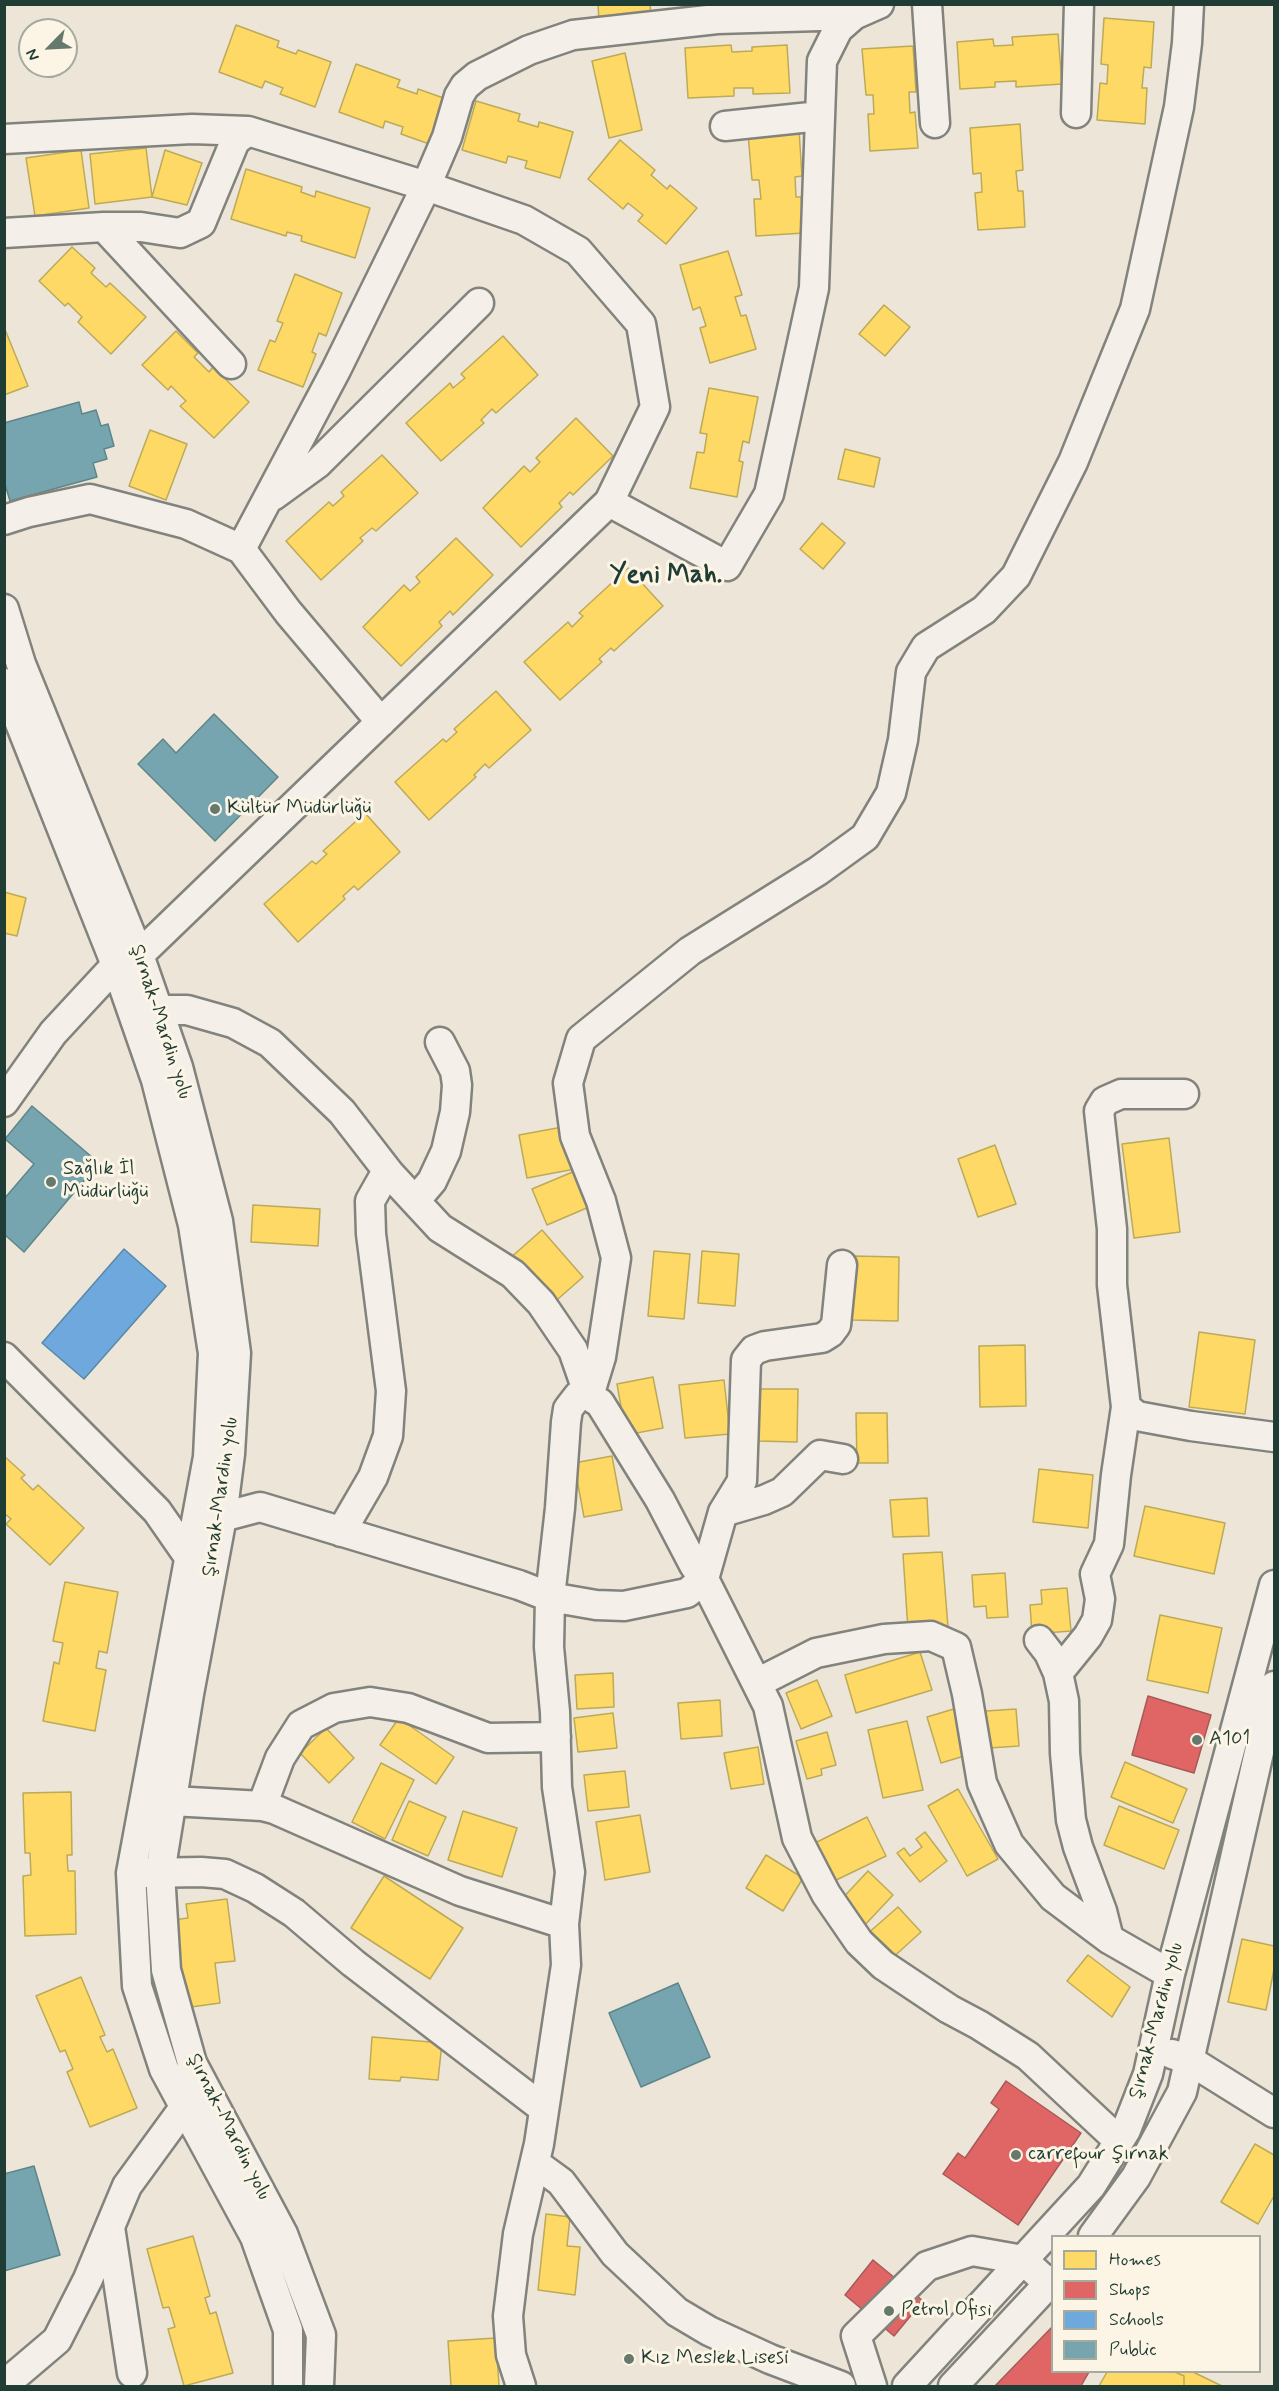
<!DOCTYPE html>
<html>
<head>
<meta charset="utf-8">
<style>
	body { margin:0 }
	#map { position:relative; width:1279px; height:2391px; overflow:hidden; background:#ede5d8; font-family:Mynerve,sans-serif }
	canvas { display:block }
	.frame { position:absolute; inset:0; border:6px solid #1f3d34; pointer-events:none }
	.legend { position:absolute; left:1051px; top:2235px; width:210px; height:138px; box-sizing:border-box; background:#fcf5e5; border:2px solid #a4ab9e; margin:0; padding:8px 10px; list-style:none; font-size:18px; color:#1f3d34 }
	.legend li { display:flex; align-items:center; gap:12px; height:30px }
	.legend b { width:30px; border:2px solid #a4ab9e }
	.north { position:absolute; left:18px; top:18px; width:60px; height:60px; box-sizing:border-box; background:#fcf5e5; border:2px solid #a4ab9e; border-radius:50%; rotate:246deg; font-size:16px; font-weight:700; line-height:24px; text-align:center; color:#1f3d34 }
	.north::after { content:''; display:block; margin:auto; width:21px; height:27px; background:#67786d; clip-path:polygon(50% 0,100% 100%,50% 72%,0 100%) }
</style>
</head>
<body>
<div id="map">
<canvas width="1279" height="2391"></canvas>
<div class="frame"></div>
<ul class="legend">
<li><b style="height:16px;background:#ffd966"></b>Homes</li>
<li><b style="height:16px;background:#e06666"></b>Shops</li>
<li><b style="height:16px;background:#6fa8dc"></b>Schools</li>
<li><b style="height:16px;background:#76a5af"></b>Public</li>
</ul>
<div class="north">N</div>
</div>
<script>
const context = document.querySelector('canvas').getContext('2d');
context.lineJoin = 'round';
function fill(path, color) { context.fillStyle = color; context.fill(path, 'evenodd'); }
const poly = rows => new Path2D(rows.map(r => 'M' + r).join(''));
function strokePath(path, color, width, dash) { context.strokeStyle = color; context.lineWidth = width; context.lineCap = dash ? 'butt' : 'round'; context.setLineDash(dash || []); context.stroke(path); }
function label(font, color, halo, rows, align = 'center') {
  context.font = font + ' Mynerve,sans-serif'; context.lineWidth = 6; context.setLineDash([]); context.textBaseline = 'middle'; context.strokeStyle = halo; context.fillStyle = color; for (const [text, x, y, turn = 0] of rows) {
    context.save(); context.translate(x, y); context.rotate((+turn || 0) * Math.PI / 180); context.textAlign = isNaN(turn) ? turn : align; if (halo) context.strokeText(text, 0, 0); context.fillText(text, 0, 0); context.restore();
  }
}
const homes = poly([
	[598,4,650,4,651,15,599,21,598,4],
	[1104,18,1154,22,1151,68,1144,67,1142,88,1147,88,1145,124,1097,120,1100,83,1107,84,1108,65,1101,64,1104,18],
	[236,25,279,41,277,47,296,54,298,50,331,62,315,107,280,94,283,88,265,81,262,88,219,72,236,25],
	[1058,34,1062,84,1016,87,1016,81,995,82,995,87,960,89,957,42,993,39,994,46,1013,45,1012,37,1058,34],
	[731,45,732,52,752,51,752,47,787,45,790,93,753,94,753,88,734,88,734,96,688,98,685,48,731,45],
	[913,46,916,92,909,92,910,113,915,112,918,148,870,151,868,114,874,114,873,95,866,95,862,49,913,46],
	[625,53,642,130,609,138,592,61,625,53],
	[356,64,400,80,397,87,417,94,418,89,452,101,435,146,401,134,403,127,385,121,383,128,339,112,356,64],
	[476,101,520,114,518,121,538,127,539,122,573,132,560,178,525,168,527,161,508,156,506,163,462,150,476,101],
	[1020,124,1023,170,1016,171,1018,191,1023,191,1025,227,978,230,975,193,982,192,981,173,973,174,970,128,1020,124],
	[799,130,802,176,795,177,796,197,801,197,804,233,756,236,754,199,761,199,759,180,752,180,748,134,799,130],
	[620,140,655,170,651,175,667,189,670,185,697,208,666,244,638,221,643,215,628,203,623,209,588,179,620,140],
	[146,148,152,197,95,204,90,154,146,148],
	[81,150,89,208,35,216,26,158,81,150],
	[165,150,202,163,187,205,152,197,165,150],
	[246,169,302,187,301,192,315,197,316,191,370,208,355,258,301,241,302,236,287,232,286,236,231,219,246,169],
	[72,247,95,268,91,273,106,287,110,283,146,317,111,354,78,322,82,317,68,303,65,306,39,281,72,247],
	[728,251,742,295,735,297,741,316,746,315,756,349,710,363,700,328,706,326,700,307,693,310,680,265,728,251],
	[295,274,342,293,326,336,319,333,312,352,316,354,303,387,258,370,270,340,275,342,283,323,277,321,295,274],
	[884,305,910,327,885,356,859,334,884,305],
	[4,327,28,386,4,395,4,327],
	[176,331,198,353,194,357,209,372,213,367,249,402,214,438,180,406,186,401,171,386,168,390,142,365,176,331],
	[503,336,538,375,496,413,492,409,481,420,484,423,441,461,406,423,450,383,453,388,465,378,461,374,503,336],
	[709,388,758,397,749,443,743,441,739,461,743,462,737,497,690,488,697,452,704,453,707,434,700,433,709,388],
	[576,418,613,456,573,495,570,492,559,503,562,507,521,547,483,508,524,466,530,472,540,462,536,458,576,418],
	[150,430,187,444,166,500,129,486,150,430],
	[845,449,880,458,874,487,838,479,845,449],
	[382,455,418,493,376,531,372,528,360,538,363,541,321,580,286,541,329,502,333,506,344,496,341,492,382,455],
	[822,523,845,543,823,569,800,549,822,523],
	[456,538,493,575,453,615,450,611,439,622,442,626,401,666,363,627,404,585,410,591,420,582,416,577,456,538],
	[628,568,663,606,614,651,611,648,599,659,602,662,560,700,524,662,568,622,572,627,583,616,579,613,628,568],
	[496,691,531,730,489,768,485,764,474,775,476,777,429,820,395,782,443,739,446,742,457,732,454,729,496,691],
	[365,813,400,852,358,890,354,886,343,896,345,899,298,942,264,904,312,861,316,864,327,854,323,851,365,813],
	[4,892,26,898,17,936,4,933,4,892],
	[568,1126,575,1169,527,1178,519,1135,568,1126],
	[1169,1138,1180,1232,1134,1238,1122,1144,1169,1138],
	[995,1145,1016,1204,978,1217,958,1159,995,1145],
	[575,1171,589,1207,547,1225,532,1189,575,1171],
	[253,1205,320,1209,318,1246,251,1242,253,1205],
	[542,1230,583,1277,550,1306,509,1259,542,1230],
	[654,1251,690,1254,684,1319,648,1316,654,1251],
	[702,1251,739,1254,735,1306,698,1303,702,1251],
	[853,1256,899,1257,898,1321,852,1320,853,1256],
	[1199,1332,1255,1340,1245,1414,1189,1407,1199,1332],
	[1025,1345,1026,1406,980,1407,979,1346,1025,1345],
	[653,1377,663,1428,626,1435,617,1384,653,1377],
	[724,1380,730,1434,685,1438,679,1385,724,1380],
	[758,1389,798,1389,797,1442,758,1441,758,1389],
	[856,1413,887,1413,888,1463,857,1463,856,1413],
	[4,1456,25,1475,21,1478,33,1490,38,1485,84,1528,50,1565,6,1524,11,1519,4,1513,4,1456],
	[612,1456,622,1510,584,1517,574,1463,612,1456],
	[1039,1469,1093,1475,1088,1528,1033,1522,1039,1469],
	[927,1498,929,1536,893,1537,890,1500,927,1498],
	[1145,1506,1225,1523,1214,1574,1134,1556,1145,1506],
	[942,1552,948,1627,908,1630,903,1554,942,1552],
	[1005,1573,1008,1617,987,1618,986,1606,974,1607,972,1575,1005,1573],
	[65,1582,118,1592,107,1653,99,1651,96,1668,106,1670,95,1731,43,1721,54,1662,59,1664,63,1643,53,1641,65,1582],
	[1067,1588,1071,1631,1032,1634,1030,1605,1042,1604,1041,1590,1067,1588],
	[1160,1615,1222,1628,1208,1693,1147,1680,1160,1615],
	[920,1652,932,1690,856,1713,845,1675,920,1652],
	[613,1673,614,1707,577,1709,575,1675,613,1673],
	[817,1680,832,1716,801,1729,786,1693,817,1680],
	[720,1700,722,1736,681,1739,678,1703,720,1700],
	[957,1708,971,1754,941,1763,927,1717,957,1708],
	[1016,1709,1019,1746,989,1748,986,1711,1016,1709],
	[613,1713,617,1748,578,1752,574,1718,613,1713],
	[399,1718,454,1757,436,1784,380,1745,399,1718],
	[907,1721,923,1790,883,1798,868,1730,907,1721],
	[326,1728,354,1758,329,1783,300,1753,326,1728],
	[827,1732,836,1765,821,1769,822,1775,807,1779,796,1741,827,1732],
	[758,1747,764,1784,731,1789,724,1753,758,1747],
	[1125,1762,1187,1789,1173,1823,1111,1797,1125,1762],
	[381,1763,414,1780,385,1839,352,1822,381,1763],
	[625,1771,629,1807,588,1811,584,1775,625,1771],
	[958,1789,998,1859,967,1876,928,1806,958,1789],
	[71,1792,72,1855,67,1855,68,1871,75,1871,76,1934,25,1936,23,1876,31,1875,30,1853,25,1853,23,1793,71,1792],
	[409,1801,446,1817,428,1856,392,1840,409,1801],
	[1119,1806,1179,1830,1164,1869,1104,1845,1119,1806],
	[463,1811,517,1828,502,1877,448,1860,463,1811],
	[640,1815,650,1872,605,1880,596,1822,640,1815],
	[867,1817,886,1856,830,1883,811,1845,867,1817],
	[925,1832,947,1861,920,1882,897,1853,904,1848,910,1856,922,1847,916,1839,925,1832],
	[766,1855,803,1878,783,1911,746,1888,766,1855],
	[868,1871,893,1895,863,1927,838,1903,868,1871],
	[384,1876,463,1928,430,1979,351,1928,384,1876],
	[227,1899,235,1961,215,1963,220,2003,184,2008,173,1920,188,1918,186,1904,227,1899],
	[898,1907,921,1932,889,1961,866,1935,898,1907],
	[1242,1939,1274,1946,1274,1969,1266,2010,1228,2002,1242,1939],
	[1088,1955,1130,1987,1112,2017,1067,1981,1088,1955],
	[81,1977,105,2035,100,2037,107,2052,113,2049,137,2108,90,2127,67,2072,73,2069,65,2050,60,2052,36,1996,81,1977],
	[372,2037,442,2043,438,2080,401,2077,400,2081,369,2079,372,2037],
	[1255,2144,1274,2155,1274,2196,1258,2224,1221,2202,1255,2144],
	[546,2214,570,2217,567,2246,580,2247,575,2295,538,2290,546,2214],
	[193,2236,210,2296,205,2298,210,2314,216,2312,233,2373,184,2386,168,2329,175,2327,169,2307,163,2308,147,2249,193,2236],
	[496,2338,499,2386,451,2386,448,2341,496,2338],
	[1107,2372,1175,2372,1184,2376,1184,2386,1099,2386,1107,2372],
	[1175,2372,1193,2372,1222,2386,1184,2386,1184,2376,1175,2372]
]);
fill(homes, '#ffd966');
strokePath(homes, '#bcaa57', 1.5);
const shops = poly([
	[1148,1696,1211,1715,1194,1773,1132,1755,1148,1696],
	[1006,2081,1081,2133,1018,2225,943,2174,958,2153,965,2158,999,2109,991,2103,1006,2081],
	[873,2260,923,2301,894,2336,845,2295,873,2260],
	[1052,2327,1052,2372,1089,2372,1081,2386,995,2386,1052,2327]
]);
fill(shops, '#e06666');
strokePath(shops, '#a65a57', 1.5);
const schools = poly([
	[124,1249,166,1286,84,1379,42,1343,124,1249]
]);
fill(schools, '#6fa8dc');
strokePath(schools, '#5788aa', 1.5);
const public = poly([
	[79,402,82,414,96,410,101,426,108,424,114,446,104,449,107,459,93,463,97,477,10,501,4,481,4,423,79,402],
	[214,714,278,777,215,841,138,764,163,739,176,753,214,714],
	[32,1106,99,1163,24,1252,4,1234,4,1199,34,1164,5,1139,32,1106],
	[678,1983,710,2057,641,2087,609,2013,678,1983],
	[34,2166,60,2255,4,2271,4,2174,34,2166]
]);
fill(public, '#76a5af');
strokePath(public, '#5c868a', 1.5);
const minor = poly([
	[927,4,935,123],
	[1076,113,1079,4],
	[725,126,820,116],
	[4,139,192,129,248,131],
	[4,233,104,227,231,364],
	[273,496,317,464,479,303],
	[609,502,727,566,769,494,814,288,822,61,838,29,854,15,879,4],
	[4,520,29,512,90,499,186,524,241,549,288,612,381,722],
	[241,549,336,370,423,193,447,137,459,96,465,86,477,76,529,50,573,35,717,19,854,15],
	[4,609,21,664,139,955,178,1067,218,1221,236,1353,230,1454,222,1517,189,1694,160,1873,166,1970,192,2063,283,2234,321,2335,319,2386],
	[4,683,116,965,156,1080,193,1225,213,1353,208,1457,131,1873,137,1986,164,2069,255,2237,288,2330,288,2386],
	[158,1010,187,1010,233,1023,270,1043,342,1112,390,1174,440,1228,513,1274,541,1303,573,1350,589,1396],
	[4,1102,53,1033,116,965,139,955,609,502,655,407,641,324,578,251,524,220,426,186,248,131,235,141,201,223,180,233,141,227,104,227],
	[415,1201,432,1181,446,1151,455,1112,457,1085,455,1071,440,1042],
	[4,1357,157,1511,189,1557],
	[589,1396,601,1357,616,1258,601,1201,575,1136,568,1083,581,1039,690,951,818,871,865,837,891,793,903,740,911,672,926,647,984,610,1016,576,1073,462,1135,309,1179,107,1187,43,1189,4],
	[1126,1407,1137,1416,1191,1426,1274,1437],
	[723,1512,764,1500,782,1492,820,1455,843,1459],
	[222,1517,260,1507,519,1585,550,1597,596,1605,624,1606,687,1593,704,1579,723,1512,742,1481,746,1360,754,1350,765,1346,822,1338,830,1333,836,1325,842,1265],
	[341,1532,373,1477,388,1436,391,1391,371,1234,370,1201,383,1178,390,1174],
	[1039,1640,1049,1653,1058,1673,1064,1701,1065,1753,1071,1820,1078,1847,1102,1911,1109,1939],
	[1058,1673,1088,1636,1097,1620,1100,1599,1095,1574,1109,1544,1116,1475,1126,1407,1112,1285,1112,1229,1099,1111,1105,1101,1121,1094,1184,1094],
	[757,1683,816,1653,884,1639,931,1636,956,1647,967,1694,982,1783,1009,1844,1053,1897,1109,1939,1170,1974],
	[172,1801,262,1806,274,1809,460,1891,564,1924],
	[262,1806,280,1758,301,1725,334,1708,370,1702,408,1708,488,1738,556,1737],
	[142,1873,201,1872,225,1874,255,1888,294,1913,353,1963,544,2109],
	[1172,2054,1189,2060,1274,2113],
	[535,2163,561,2182,615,2254,677,2312,709,2331,770,2359,841,2386],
	[110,2227,132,2373],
	[1093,2236,1136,2177,1182,2092,1274,1686],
	[4,2385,57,2340,88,2279,127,2186,194,2094],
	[521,2386,511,2355,508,2316,518,2234,539,2144,566,1965,564,1924,570,1872,557,1787,555,1712,549,1647,550,1597,560,1508,566,1422,568,1409,578,1396,589,1396,600,1403,660,1500,694,1565,704,1579,768,1706,797,1838,826,1894,859,1942,883,1965,949,2009,979,2025,1028,2056,1119,2141],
	[872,2386,856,2336,927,2266,972,2251,1023,2260,1049,2284],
	[907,2386,1091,2186,1126,2130,1148,2074,1170,1974,1274,1585],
	[953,2386,1052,2280]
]);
strokePath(minor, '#81837c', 33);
strokePath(minor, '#f4f0e9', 28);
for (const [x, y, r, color] of [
	[215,809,6,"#67786d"],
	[51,1182,6,"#67786d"],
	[1197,1740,6,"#67786d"],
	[1016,2155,6,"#67786d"],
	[889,2311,6,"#67786d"],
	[629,2359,6,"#67786d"]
]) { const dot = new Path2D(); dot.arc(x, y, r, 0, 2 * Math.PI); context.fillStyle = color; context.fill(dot); strokePath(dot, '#fcf5e5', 2); }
label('20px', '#1f3d34', '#fcf5e5', [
	["Kültür Müdürlüğü",227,809],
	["Sağlık İl",63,1170],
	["Müdürlüğü",63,1193],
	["A101",1209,1740],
	["carrefour şırnak",1028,2155],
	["Petrol Ofisi",901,2311],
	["Kız Meslek Lisesi",641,2359]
], 'left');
label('20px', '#1f3d34', '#fcf5e5', [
	["Şırnak-Mardin yolu",160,1022,72],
	["Şırnak-Mardin yolu",221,1497,-82],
	["Şırnak-Mardin yolu",1157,2021,-75],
	["Şırnak-Mardin yolu",228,2127,63]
]);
label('bold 26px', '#1f3d34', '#fcf5e5', [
	["Yeni Mah.",666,577]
]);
</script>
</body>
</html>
